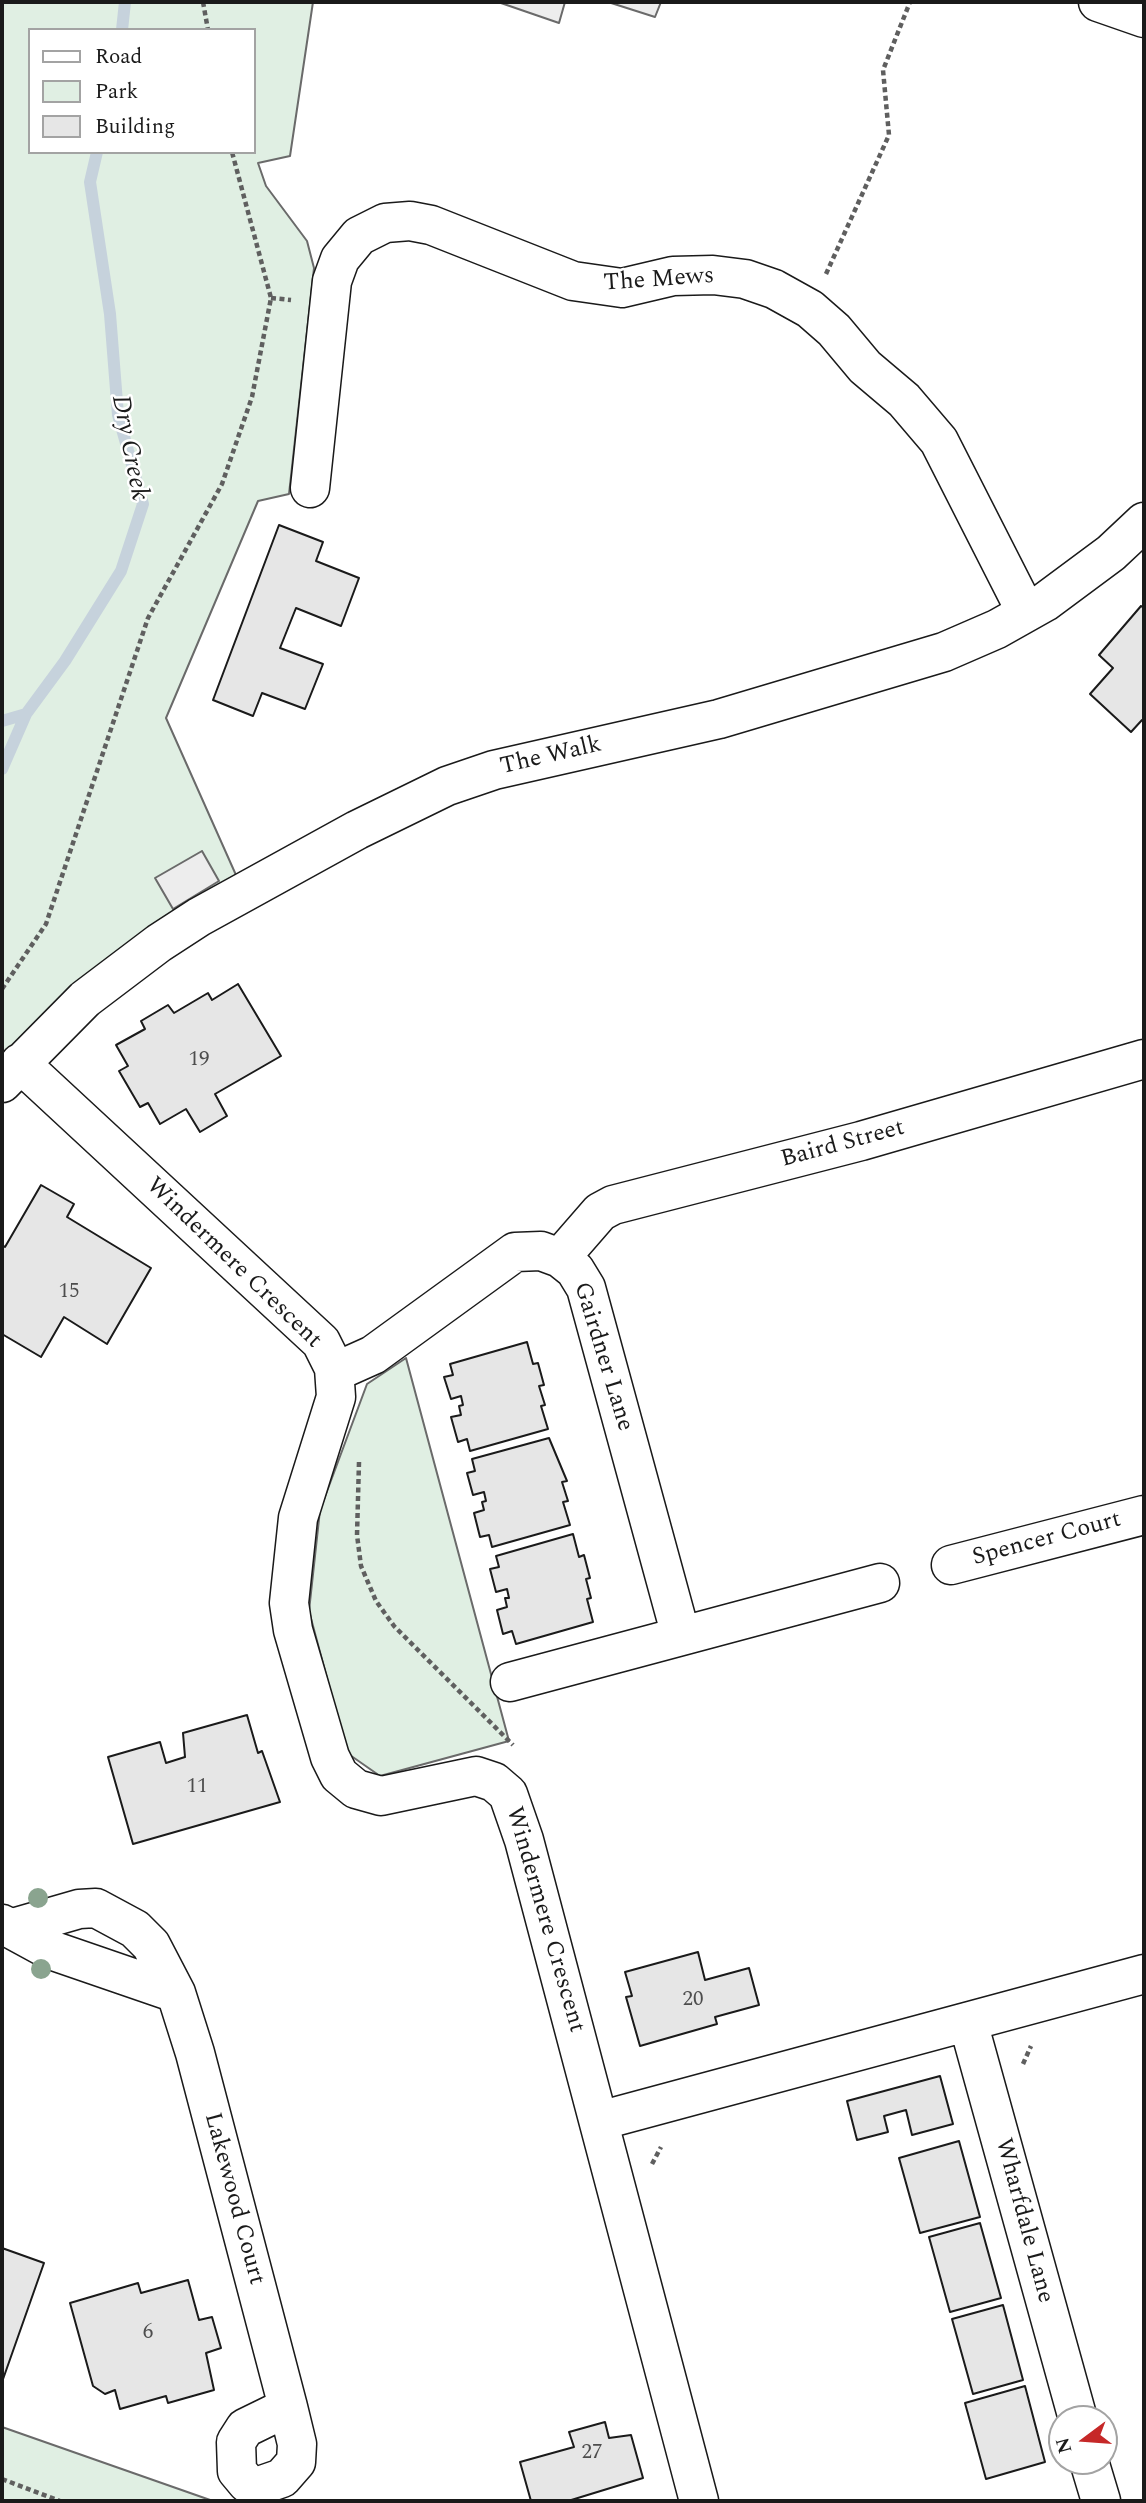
<!DOCTYPE html>
<html>
<head>
<meta charset="utf-8">
<style>
	body { margin:0 }
	#map { position:relative; width:1146px; height:2503px; overflow:hidden; background:#fff; font-family:Spectral,serif }
	canvas { display:block }
	.frame { position:absolute; inset:0; border:4px solid #1a1a1a; pointer-events:none }
	.legend { position:absolute; left:28px; top:28px; width:228px; height:126px; box-sizing:border-box; background:#fff; border:2px solid #a3a3a3; margin:0; padding:9px 12px; list-style:none; font-size:21px; color:#1a1a1a }
	.legend li { display:flex; align-items:center; gap:14px; height:35px }
	.legend b { width:35px; border:2px solid #a3a3a3 }
	.north { position:absolute; left:1048px; top:2405px; width:70px; height:70px; box-sizing:border-box; background:#fff; border:2px solid #a3a3a3; border-radius:50%; rotate:254deg; font-size:19px; font-weight:700; line-height:28px; text-align:center; color:#1a1a1a }
	.north::after { content:''; display:block; margin:auto; width:24px; height:32px; background:#c62828; clip-path:polygon(50% 0,100% 100%,50% 72%,0 100%) }
</style>
</head>
<body>
<div id="map">
<canvas width="1146" height="2503"></canvas>
<div class="frame"></div>
<ul class="legend">
<li><b style="height:9px;background:#fff"></b>Road</li>
<li><b style="height:19px;background:#e0efe3"></b>Park</li>
<li><b style="height:19px;background:#e6e6e6"></b>Building</li>
</ul>
<div class="north">N</div>
</div>
<script>
const context = document.querySelector('canvas').getContext('2d');
context.lineJoin = 'round';
function fill(path, color) { context.fillStyle = color; context.fill(path, 'evenodd'); }
const poly = rows => new Path2D(rows.map(r => 'M' + r).join(''));
function strokePath(path, color, width, dash) { context.strokeStyle = color; context.lineWidth = width; context.lineCap = dash ? 'butt' : 'round'; context.setLineDash(dash || []); context.stroke(path); }
function label(font, color, halo, rows, align = 'center') {
  context.font = font + ' Spectral,serif'; context.lineWidth = 5; context.setLineDash([]); context.textBaseline = 'middle'; context.strokeStyle = halo; context.fillStyle = color; for (const [text, x, y, turn = 0] of rows) {
    context.save(); context.translate(x, y); context.rotate((+turn || 0) * Math.PI / 180); context.textAlign = isNaN(turn) ? turn : align; if (halo) context.strokeText(text, 0, 0); context.fillText(text, 0, 0); context.restore();
  }
}
const green = poly([
	[2,2,313,2,290,156,258,163,266,186,307,241,314,268,289,494,258,501,166,718,244,893,2,1090,2,2],
	[30,30,254,30,254,152,30,152,30,30],
	[406,1358,509,1741,380,1776,347,1753,309,1611,320,1510,367,1384,406,1358],
	[2,2427,213,2501,2,2501,2,2427]
]);
fill(green, '#e0efe3');
strokePath(green, '#6a6a6a', 2);
const parking = poly([
	[498,2,565,2,559,23,498,2],
	[608,2,661,2,655,17,608,2],
	[202,851,219,881,173,909,155,878,202,851]
]);
fill(parking, '#ededed');
strokePath(parking, '#6a6a6a', 2);
strokePath(poly([
	[122,30,125,2],
	[2,721,26,714],
	[2,769,26,714,65,661,121,571,143,504,118,415,110,314,90,182,97,152]
]), '#c6d2dc', 12);
const building = poly([
	[279,525,323,542,316,561,359,578,341,626,296,608,280,648,323,664,305,709,262,693,253,716,213,700,279,525],
	[1141,606,1144,608,1144,721,1142,720,1131,732,1090,694,1113,668,1099,655,1141,606],
	[238,984,281,1056,215,1094,227,1116,200,1132,186,1109,160,1124,148,1103,140,1107,119,1071,128,1066,116,1045,145,1029,141,1021,168,1005,174,1013,208,993,212,1000,238,984],
	[41,1185,74,1204,67,1217,151,1268,107,1344,64,1317,41,1357,2,1334,2,1245,5,1247,41,1185],
	[527,1342,533,1364,538,1363,544,1385,539,1386,545,1405,541,1406,548,1429,470,1451,467,1439,458,1442,451,1417,461,1415,459,1406,463,1405,461,1396,451,1399,444,1377,453,1375,450,1364,527,1342],
	[549,1438,567,1481,562,1482,568,1501,563,1502,570,1525,492,1547,489,1535,480,1537,474,1513,484,1510,482,1502,486,1501,484,1492,473,1495,467,1473,475,1471,472,1459,549,1438],
	[573,1534,579,1557,584,1555,590,1578,586,1579,591,1598,587,1599,593,1622,516,1644,512,1631,503,1634,497,1610,507,1607,505,1598,509,1598,507,1589,496,1592,490,1569,499,1567,496,1556,573,1534],
	[247,1715,258,1753,262,1751,280,1802,133,1844,108,1757,160,1742,166,1763,185,1757,183,1733,247,1715],
	[698,1952,705,1980,749,1968,759,2005,715,2017,717,2024,640,2046,626,1997,632,1996,625,1972,698,1952],
	[940,2076,953,2124,912,2135,906,2110,884,2116,888,2132,857,2140,847,2101,940,2076],
	[959,2141,980,2217,920,2233,899,2158,959,2141],
	[980,2223,1001,2298,950,2312,929,2237,980,2223],
	[2,2248,44,2263,2,2382,2,2248],
	[188,2280,199,2320,212,2317,221,2348,206,2353,214,2390,168,2403,166,2396,120,2409,115,2390,105,2394,93,2386,70,2303,138,2283,141,2293,188,2280],
	[1003,2305,1023,2380,973,2394,952,2319,1003,2305],
	[1025,2386,1045,2462,986,2479,965,2403,1025,2386],
	[605,2422,609,2438,631,2435,643,2478,568,2501,531,2501,520,2462,574,2447,569,2432,605,2422]
]);
fill(building, '#e6e6e6');
strokePath(building, '#1a1a1a', 2);
const minor = poly([
	[1098,2,1144,18],
	[310,488,332,281,340,259,359,236,385,223,410,221,431,225,573,281,622,288,673,276,713,275,745,279,774,289,810,309,834,330,865,367,904,400,939,441,1026,612],
	[20,1063,321,1342,334,1368,336,1397,298,1518,289,1603,293,1630,330,1757,339,1775,356,1789,381,1796,476,1776,494,1782,508,1794,524,1840,699,2501],
	[2,1083,85,999,159,943,199,917,357,830,447,786,494,770,719,719,944,652,997,629,1045,602,1111,553,1144,522],
	[560,1258,600,1212,613,1205,861,1141,1144,1059],
	[335,1372,373,1355,515,1252,541,1251,560,1258,575,1270,586,1288,681,1636],
	[951,1565,1144,1515],
	[510,1682,880,1583],
	[2,1924,48,1949,176,1993],
	[13,1928,79,1909,96,1908,135,1929,151,1945,176,1993,195,2053,288,2407,297,2444,296,2462,282,2478,259,2486,247,2483,237,2471,236,2442,245,2428,288,2407],
	[968,2022,1078,2419],
	[599,2121,1144,1974],
	[1089,2461,1101,2501]
]);
strokePath(minor, '#1a1a1a', 41);
strokePath(poly([
	[203,2,208,30],
	[826,274,889,135,883,70,910,2],
	[271,298,291,300],
	[2,989,46,924,148,618,222,484,252,397,271,298,232,152],
	[359,1462,357,1535,361,1566,376,1601,394,1626,513,1745],
	[1023,2064,1031,2046],
	[652,2164,661,2147],
	[2,2479,60,2501]
]), '#5f5f5f', 4.5, [5, 3.5]);
strokePath(minor, '#fff', 38);
context.fillStyle = '#8aa48f';
for (const [x, y] of [
	[38,1898],
	[41,1969]
]) { context.beginPath(); context.arc(x, y, 10, 0, 2 * Math.PI); context.fill(); }
label('21px', '#4d4d4d', null, [
	["19",199,1061],
	["15",69,1293],
	["11",197,1788],
	["20",693,2001],
	["6",148,2334],
	["27",592,2454]
]);
label('24px', '#1a1a1a', '#fff', [
	["The Mews",659,281,-4],
	["The Walk",551,757,-13],
	["Baird Street",843,1145,-15],
	["Windermere Crescent",233,1264,44],
	["Gairdner Lane",602,1357,73],
	["Spencer Court",1047,1540,-15],
	["Windermere Crescent",544,1920,74],
	["Lakewood Court",233,2199,75],
	["Wharfdale Lane",1023,2221,75]
]);
label('italic 26px', '#1a1a1a', '#fff', [
	["Dry Creek",128,448,79]
]);
</script>
</body>
</html>
